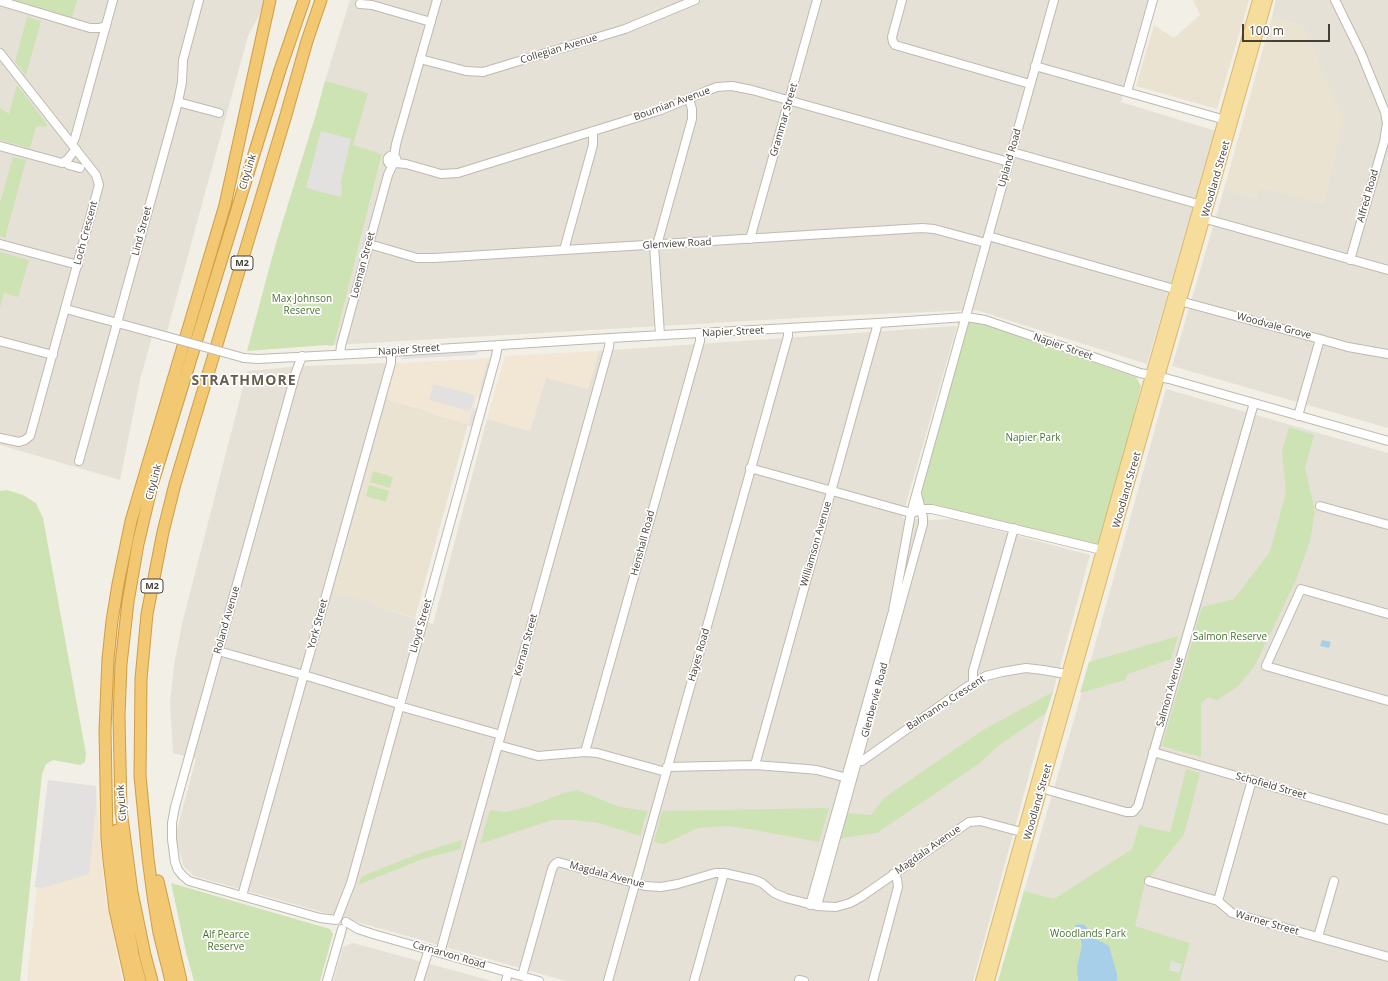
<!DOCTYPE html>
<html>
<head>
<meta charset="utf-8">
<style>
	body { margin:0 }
	#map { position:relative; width:1388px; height:981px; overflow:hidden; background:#f2efe7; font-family:"Open Sans",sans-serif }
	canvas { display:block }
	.scale { position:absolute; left:1242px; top:24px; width:88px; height:18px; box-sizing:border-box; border:2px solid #443f37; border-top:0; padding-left:5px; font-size:12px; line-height:14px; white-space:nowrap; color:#443f37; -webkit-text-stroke:3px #fff; paint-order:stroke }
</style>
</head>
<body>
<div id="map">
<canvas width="1388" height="981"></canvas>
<div class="scale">100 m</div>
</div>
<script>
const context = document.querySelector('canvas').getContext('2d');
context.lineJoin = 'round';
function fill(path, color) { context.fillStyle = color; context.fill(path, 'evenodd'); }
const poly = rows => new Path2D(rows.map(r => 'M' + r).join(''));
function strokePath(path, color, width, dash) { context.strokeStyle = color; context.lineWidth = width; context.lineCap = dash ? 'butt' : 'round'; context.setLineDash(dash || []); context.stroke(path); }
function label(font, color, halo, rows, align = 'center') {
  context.font = font + ' "Open Sans",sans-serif'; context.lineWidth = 3.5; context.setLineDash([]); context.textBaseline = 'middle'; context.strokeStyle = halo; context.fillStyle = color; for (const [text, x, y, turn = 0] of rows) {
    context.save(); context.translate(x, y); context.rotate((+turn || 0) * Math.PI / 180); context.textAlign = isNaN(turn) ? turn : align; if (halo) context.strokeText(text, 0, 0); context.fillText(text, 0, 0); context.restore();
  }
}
fill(poly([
	[0,0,265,0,264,6,248,36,167,332,153,333,140,380,120,480,0,445],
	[350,0,1150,0,1121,102,1216,131,1147,364,976,310,833,316,334,345,382,155,352,145,325,81],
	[1276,0,1388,0,1388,428,1172,366,1224,189,1256,198,1260,187,1324,203,1304,26,1272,17],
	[957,326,902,518,930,520,955,519,1090,555,1053,692,1046,713,973,981,566,981,194,876,184,867,175,837,196,759,173,753,170,704,174,665,182,624,247,371,303,366,387,363,388,400,334,592,375,603,374,606,433,624,487,419,530,431,546,377,588,389,599,351],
	[1166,389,1388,453,1388,981,1180,981,1190,943,1134,926,1145,883,1184,835,1186,769,1170,832,1139,825,1132,849,1054,900,1024,891,1082,692],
	[353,943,452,970,492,981,333,981,343,947]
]), '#e5e1d6');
fill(poly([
	[599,351,588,389,546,378,530,431,487,419,505,356],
	[491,358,468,424,428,413,429,410,388,400,387,364],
	[48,780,96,786,105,894,122,981,27,981]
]), '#f2e6d4');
fill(poly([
	[1193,0,1249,0,1217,109,1136,86,1154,25,1174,38,1200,15],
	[1272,17,1304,26,1344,120,1324,204,1261,187,1256,198,1224,189],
	[388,400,429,411,428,413,468,424,415,618,374,606,374,603,334,593]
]), '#eae3d2');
fill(poly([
	[14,0,77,0,72,18],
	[27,17,41,21,26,75,15,62],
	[325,81,368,93,353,145,382,154,334,345,330,346,327,345,247,351,276,243,316,114],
	[17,85,47,124,46,127,36,126,30,148,0,140,0,108,9,114],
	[13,157,26,160,5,238,0,236,0,203],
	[0,252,29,260,18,297,4,293,0,308],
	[966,317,1036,343,1136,377,1141,386,1102,550,918,502],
	[1289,427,1314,435,1305,468,1315,511,1310,541,1296,580,1254,667,1237,687,1217,700,1208,697,1201,703,1201,757,1162,746,1202,607,1234,599,1270,552,1286,492,1282,451],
	[373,471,393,477,390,488,370,482],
	[369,485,389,491,386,502,366,496],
	[7,490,23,495,36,503,43,518,86,754,85,762,80,765,53,760,46,764,42,774,20,981,0,981,0,491],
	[1178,636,1171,659,1128,674,1125,680,1080,693,1089,662],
	[1053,692,1046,713,998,746,980,763,877,833,841,838,848,813,871,815,884,798,983,730],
	[1186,769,1200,773,1184,835,1145,883,1135,926,1190,943,1180,981,998,981,1024,891,1054,899,1132,849,1139,825,1170,832],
	[577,790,620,807,647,811,640,836,599,823,575,820,552,820,480,844,490,810,506,812,527,807,564,793],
	[829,808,819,842,755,830,729,826,698,828,664,844,654,842,662,811],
	[462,840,460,849,423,859,358,885,362,876,423,852],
	[171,883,330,929,333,934,320,981,194,981,186,952]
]), '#cde3b3');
fill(poly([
	[321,131,351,139,341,181,342,192,341,197,306,188],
	[371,208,375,209,358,269,355,268],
	[479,350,476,355,401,359,406,354],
	[487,362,490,365,481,401,478,398],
	[433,384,475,395,470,411,429,400],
	[473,408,479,409,474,427,468,426],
	[48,780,96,786,96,807,89,874,43,888,35,887],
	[1171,961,1182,964,1179,973,1169,970]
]), '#e3e1df');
fill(poly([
	[1322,640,1331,642,1329,648,1320,646],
	[1080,924,1084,925,1088,929,1094,938,1109,946,1117,974,1117,981,1078,981,1077,967,1082,946,1081,940,1076,933,1075,925]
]), '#a8cfea');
const minor = poly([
	[902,0,892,37,893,42,895,45,1030,84],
	[1335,0,1361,53,1385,112,1387,123,1384,142,1350,260],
	[0,1,90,28,99,28,106,26],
	[360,4,372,5,431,22],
	[0,53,96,175,99,185,30,436,25,440,19,442,0,438],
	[420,59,466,71,483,72,625,29,695,0],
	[1035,66,1229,121],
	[1127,92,1153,0],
	[178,102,219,113],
	[72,144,75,138,113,0],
	[0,146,62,163,67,160,76,149],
	[1012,152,1205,206],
	'387.5 160a4.5 4.5 0 1 1 9 0a4.5 4.5 0 1 1-9 0Z',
	[394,157,396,144,437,0],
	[65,162,69,165,80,168],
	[395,163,406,164,441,174,458,173,661,110,709,90,717,87,732,86,752,90,1009,162],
	[1199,217,1388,270],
	[988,236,1181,291],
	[750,239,817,0],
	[0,244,78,265],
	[369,244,417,258,434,258,922,228,934,229,986,243],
	[654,245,660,335],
	[657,245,692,119,692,109,689,99],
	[564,250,593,145,593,131],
	[1176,300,1320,339,1298,416],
	[66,309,165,336],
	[1320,339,1348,347,1388,354],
	[0,341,53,355],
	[340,354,341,346,369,244,388,175,393,164],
	[302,356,296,372,175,807,172,823,172,839,175,862,178,870,183,876,189,881,320,918,336,920],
	[244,358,258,359,391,352,610,338,878,323,966,317,985,320,1140,373,1169,379,1388,441],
	[79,461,178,102,182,82,183,60,186,49,199,0],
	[750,468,911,513,925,509,932,509,1106,551],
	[1320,506,1388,525],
	[1388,614,1301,589,1266,666,1388,701],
	[218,651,304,675,399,704],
	[973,683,973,671,1014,528],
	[399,706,501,735],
	[498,745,538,756,585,752,597,753,666,772],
	[585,752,700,341,700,334],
	[1153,752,1388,820],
	[855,762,862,761,965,688,986,676,1002,672,1026,668,1043,670,1072,675],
	[755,765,878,323],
	[667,767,755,765,807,769,817,770,851,779],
	[1037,787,1126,812,1133,812,1138,806,1254,403],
	[1149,881,1218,901,1232,913,1388,957],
	[242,896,391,363,391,352],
	[1218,901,1252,780],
	[810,905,893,611,911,513,1054,0],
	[817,906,923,524,923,518,917,494],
	[337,919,351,883,496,356,498,345],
	[346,922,358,929,373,934,539,981],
	[1318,937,1334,881],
	[440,953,609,347,610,338],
	[522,976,552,869,554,865,558,862,645,886,661,887,678,884,715,873,724,873,755,880,762,883,774,893,786,898,817,906,836,907,850,903,861,897,969,822,980,821,1029,834],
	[799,980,804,981],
	[327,981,342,929],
	[419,981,429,949],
	[506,981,508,972],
	[608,981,788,336,788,328],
	[694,981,724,873],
	[873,981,898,887,897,879,893,874]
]);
const major = poly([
	[981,981,1148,386,1258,0],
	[989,981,1029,834,1159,377,1267,0]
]);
const highway = poly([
	[117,830,118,860,124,903,133,955,140,981],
	[158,881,181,981],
	[131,981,115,910,109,860,107,838,105,730,108,659,112,621,118,584,131,521,225,205,270,0],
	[152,981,145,955,132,892,121,810,119,717,121,664,128,602,138,544,152,485,280,70,304,0],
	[171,981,159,933,153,896,148,858,140,776,141,679,147,614,163,532,175,484,286,115,307,41,321,0]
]);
strokePath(minor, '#c0b9ad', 10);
strokePath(major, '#d9ba6e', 12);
strokePath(highway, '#d09d43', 13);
strokePath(minor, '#fff', 8);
strokePath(major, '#f6dd9c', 10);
strokePath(highway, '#f2c872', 11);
const minorBridge = poly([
	[165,336,244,358]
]);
strokePath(minorBridge, '#c0b9ad', 10, []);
strokePath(minorBridge, '#fff', 8);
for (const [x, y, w] of [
	[242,263,22],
	[152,586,22]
]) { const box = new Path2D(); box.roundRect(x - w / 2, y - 7, w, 14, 3); context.fillStyle = '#fff'; context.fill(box); strokePath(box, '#443f37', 1); }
label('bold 9px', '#443f37', null, [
	["M2",242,263],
	["M2",152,586]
]);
label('10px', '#443f37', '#fff', [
	["Collegian Avenue",559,49,-17],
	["Bournian Avenue",672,104,-20],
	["Grammar Street",784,120,-74],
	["Upland Road",1010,158,-74],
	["CityLink",248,172,-73],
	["Woodland Street",1216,179,-74],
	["Alfred Road",1368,196,-74],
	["Lind Street",142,231,-75],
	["Loch Crescent",86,233,-75],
	["Glenview Road",677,244,-3],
	["Loeman Street",363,265,-75],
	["Woodvale Grove",1274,326,15],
	["Napier Street",733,332,-3],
	["Napier Street",1063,347,19],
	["Napier Street",409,350,-4],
	["CityLink",154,482,-75],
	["Woodland Street",1127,490,-74],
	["Henshall Road",643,543,-75],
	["Williamson Avenue",816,544,-74],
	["Roland Avenue",227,620,-74],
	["York Street",318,624,-75],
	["Lloyd Street",421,626,-74],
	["Kernan Street",526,645,-75],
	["Hayes Road",699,655,-74],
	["Salmon Avenue",1170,692,-74],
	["Glenbervie Road",875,700,-75],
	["Balmanno Crescent",946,703,-33],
	["Schofield Street",1271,786,16],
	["Woodland Street",1038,802,-74],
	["CityLink",122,803,-94],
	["Magdala Avenue",928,850,-35],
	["Magdala Avenue",607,875,15],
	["Warner Street",1267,923,16],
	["Carnarvon Road",449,955,16]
]);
label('10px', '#48712f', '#fff', [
	["Max Johnson",302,299],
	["Reserve",302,311],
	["Napier Park",1033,438],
	["Salmon Reserve",1230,637],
	["Woodlands Park",1088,934],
	["Alf Pearce",226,935],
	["Reserve",226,947]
]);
context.letterSpacing = '1px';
label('bold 14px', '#665d4f', '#fff', [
	["STRATHMORE",244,381]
]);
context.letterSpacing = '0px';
</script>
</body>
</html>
